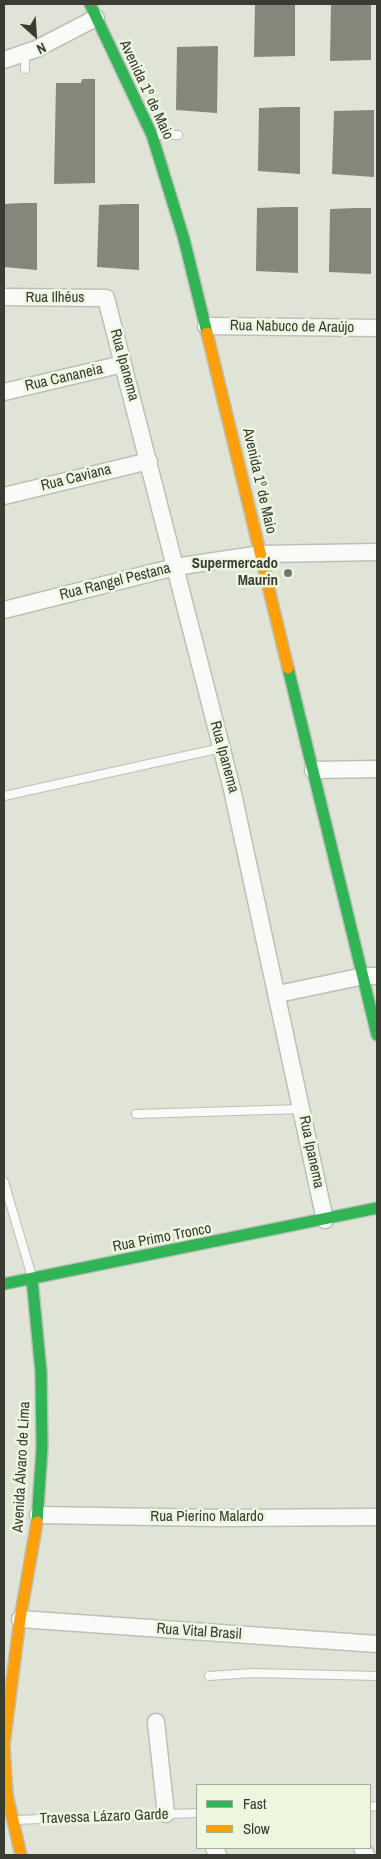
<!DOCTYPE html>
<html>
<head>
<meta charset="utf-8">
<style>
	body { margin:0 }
	#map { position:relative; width:381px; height:1859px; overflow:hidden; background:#dfe4d7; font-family:"Archivo Narrow",sans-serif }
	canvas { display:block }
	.frame { position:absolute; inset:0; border:5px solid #383c33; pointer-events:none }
	.legend { position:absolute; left:196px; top:1784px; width:175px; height:65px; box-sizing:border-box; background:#edf7df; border:1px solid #a5ac9a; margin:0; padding:6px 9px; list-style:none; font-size:15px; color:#383c33 }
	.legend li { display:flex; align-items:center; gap:10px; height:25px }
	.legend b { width:25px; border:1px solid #a5ac9a }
	.north { position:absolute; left:10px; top:10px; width:50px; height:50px; -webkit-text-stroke:4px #edf7df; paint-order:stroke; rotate:154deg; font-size:14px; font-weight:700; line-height:20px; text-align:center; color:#383c33 }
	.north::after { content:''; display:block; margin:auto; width:18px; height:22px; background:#383c33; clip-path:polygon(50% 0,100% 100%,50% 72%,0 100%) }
</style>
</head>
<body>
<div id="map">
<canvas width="381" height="1859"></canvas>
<div class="frame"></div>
<ul class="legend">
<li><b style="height:6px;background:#30b455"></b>Fast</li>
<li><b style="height:6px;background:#ff9f0a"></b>Slow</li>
</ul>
<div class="north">N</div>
</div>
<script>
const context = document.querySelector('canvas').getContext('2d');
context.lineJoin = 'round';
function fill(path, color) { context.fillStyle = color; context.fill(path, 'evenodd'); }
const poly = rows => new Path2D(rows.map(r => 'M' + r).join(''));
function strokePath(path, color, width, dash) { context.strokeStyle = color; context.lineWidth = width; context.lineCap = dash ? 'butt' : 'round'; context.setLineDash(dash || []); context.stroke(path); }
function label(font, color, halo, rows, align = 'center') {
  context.font = font + ' "Archivo Narrow",sans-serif'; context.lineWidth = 5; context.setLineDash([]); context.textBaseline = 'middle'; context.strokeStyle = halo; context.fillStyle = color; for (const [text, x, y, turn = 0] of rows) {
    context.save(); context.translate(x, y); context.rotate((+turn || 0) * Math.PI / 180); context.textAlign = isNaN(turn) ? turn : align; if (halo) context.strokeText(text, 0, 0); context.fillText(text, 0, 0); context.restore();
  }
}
fill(poly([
	[255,4,295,4,295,56,254,57],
	[331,4,371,4,371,60,330,61],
	[218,46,217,113,176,110,177,47],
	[82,79,95,79,95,183,54,184,56,83,81,83],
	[285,107,300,107,300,174,258,171,259,108],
	[374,110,374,177,332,174,334,111],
	[22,203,37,203,37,270,4,267,4,204],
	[124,204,139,204,139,270,97,267,99,205],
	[283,207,298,207,298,273,256,271,257,208],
	[356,208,371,208,371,274,329,272,330,209]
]), '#83887a');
const lane = poly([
	[25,53,25,69],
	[154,135,178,135],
	[4,796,221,748],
	[136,1114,302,1109],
	[4,1182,32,1277],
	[209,1676,253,1673,377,1676],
	[370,1807,377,1806],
	[16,1820,197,1813]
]);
const street = poly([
	[4,60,36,49,96,18],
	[4,297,106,298,232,789,325,1220],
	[206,326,377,328],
	[4,392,123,364],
	[4,496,149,461],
	[4,610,175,567,261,554,377,552],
	[313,770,377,769],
	[278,994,364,976,377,976],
	[38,1515,217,1518,377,1517],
	[20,1619,377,1644],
	[156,1722,166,1814],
	[214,1848,218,1855],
	[362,1848,366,1855]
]);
const fast = poly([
	[90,4,152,135,184,239,207,333],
	[288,668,377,1035],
	[32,1279,41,1372,42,1448,37,1522],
	[4,1284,377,1208]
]);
const slow = poly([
	[207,333,288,668],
	[4,1744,20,1619,37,1522],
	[4,1748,7,1795,21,1855]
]);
strokePath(lane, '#bcc0b7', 10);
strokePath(street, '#bcc0b7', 19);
strokePath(fast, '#bcc0b7', 14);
strokePath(slow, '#bcc0b7', 14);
strokePath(lane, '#fafbf9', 8);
strokePath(street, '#fafbf9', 16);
strokePath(fast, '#30b455', 11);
strokePath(slow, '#ff9f0a', 11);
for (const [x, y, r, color] of [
	[288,573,5,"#72776c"]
]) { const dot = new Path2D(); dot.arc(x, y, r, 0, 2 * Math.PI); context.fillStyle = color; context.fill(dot); strokePath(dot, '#edf7df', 2); }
label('15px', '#383c33', '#edf7df', [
	["Avenida 1º de Maio",146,90,65],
	["Rua Ilhéus",55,298],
	["Rua Nabuco de Araújo",292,327,1],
	["Rua Ipanema",124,365,75],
	["Rua Cananeia",64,378,-13],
	["Rua Caviana",76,478,-14],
	["Avenida 1º de Maio",259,481,77],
	["Rua Rangel Pestana",115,582,-14],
	["Rua Ipanema",224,757,75],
	["Rua Ipanema",311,1152,78],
	["Rua Primo Tronco",162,1238,-11],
	["Avenida Álvaro de Lima",22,1467,-87],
	["Rua Pierino Malardo",207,1517],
	["Rua Vital Brasil",199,1632,4],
	["Travessa Lázaro Garde",104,1817,-2]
]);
label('bold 15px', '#383c33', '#edf7df', [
	["Supermercado",278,564],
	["Maurin",278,581]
], 'right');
</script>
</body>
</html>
